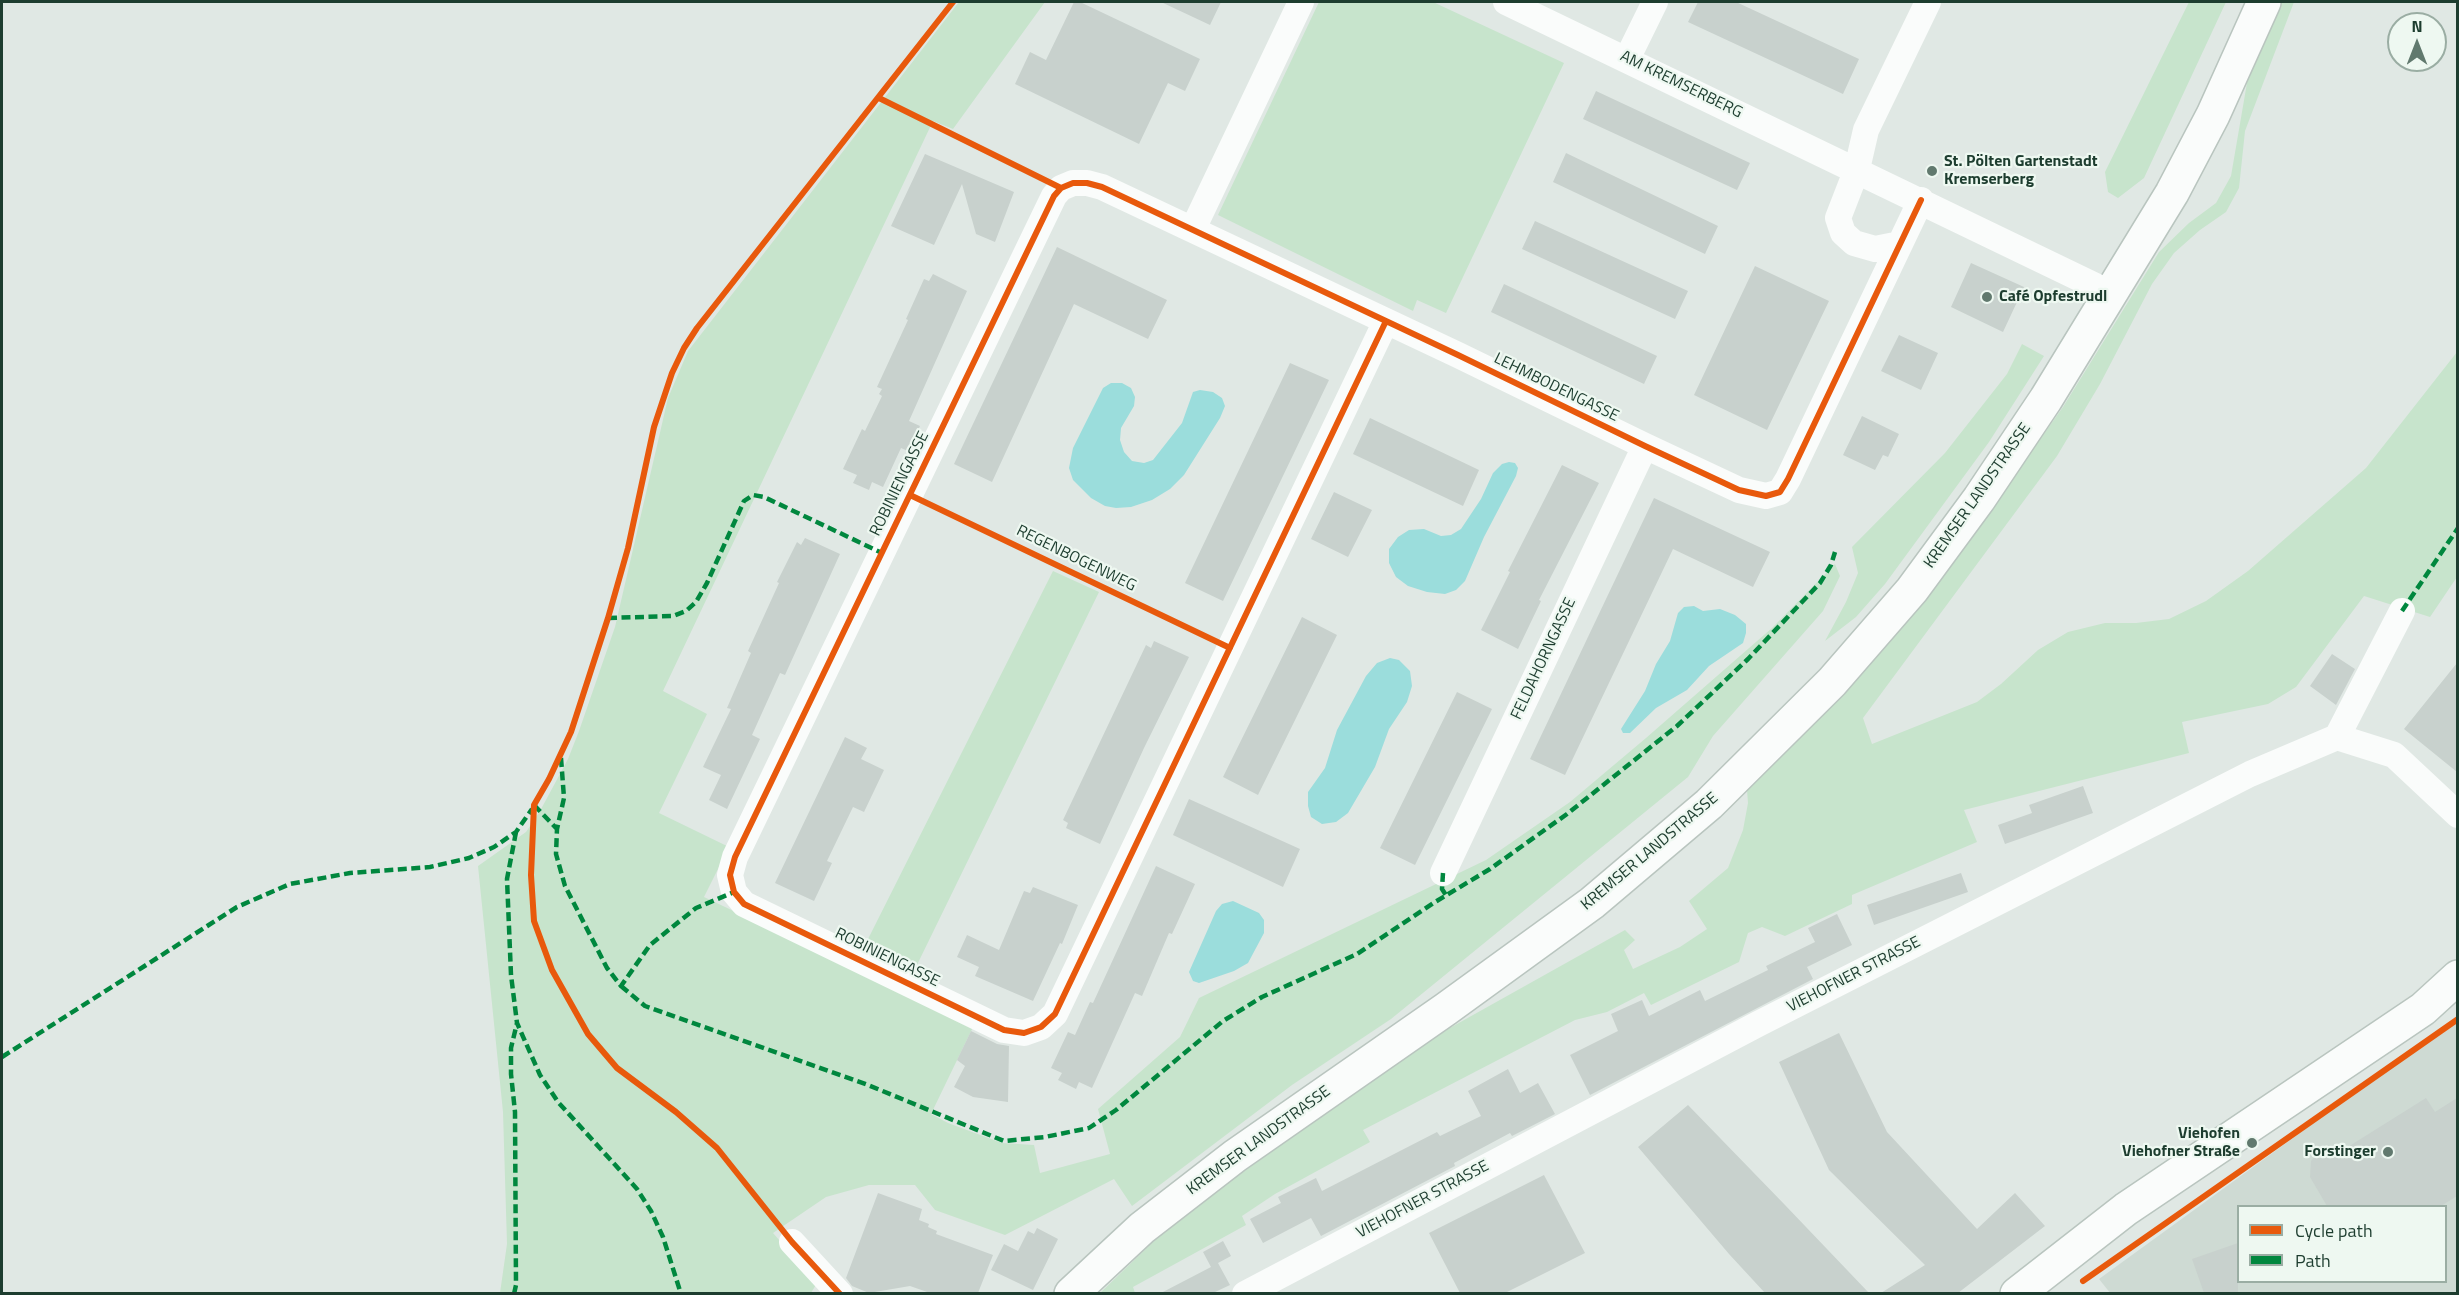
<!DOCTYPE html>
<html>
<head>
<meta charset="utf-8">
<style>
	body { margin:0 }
	#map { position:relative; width:2459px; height:1295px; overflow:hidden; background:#e0e8e4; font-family:"Titillium Web",sans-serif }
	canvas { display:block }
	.frame { position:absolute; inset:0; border:3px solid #1d3d2f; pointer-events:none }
	.legend { position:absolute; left:2237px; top:1205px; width:210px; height:78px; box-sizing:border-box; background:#eef8f1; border:2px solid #9aada3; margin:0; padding:8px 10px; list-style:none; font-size:18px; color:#1d3d2f }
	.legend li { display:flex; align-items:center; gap:12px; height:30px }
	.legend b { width:30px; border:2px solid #9aada3 }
	.north { position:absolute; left:2387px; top:12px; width:60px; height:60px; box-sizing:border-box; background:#eef8f1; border:2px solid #9aada3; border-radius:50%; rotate:0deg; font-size:16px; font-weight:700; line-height:24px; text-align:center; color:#1d3d2f }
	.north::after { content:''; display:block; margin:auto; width:21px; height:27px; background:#61796e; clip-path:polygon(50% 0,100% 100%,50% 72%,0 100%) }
</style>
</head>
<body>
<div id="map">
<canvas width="2459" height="1295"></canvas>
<div class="frame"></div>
<ul class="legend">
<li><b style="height:8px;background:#e8590c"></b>Cycle path</li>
<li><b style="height:8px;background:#00873e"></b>Path</li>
</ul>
<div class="north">N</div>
</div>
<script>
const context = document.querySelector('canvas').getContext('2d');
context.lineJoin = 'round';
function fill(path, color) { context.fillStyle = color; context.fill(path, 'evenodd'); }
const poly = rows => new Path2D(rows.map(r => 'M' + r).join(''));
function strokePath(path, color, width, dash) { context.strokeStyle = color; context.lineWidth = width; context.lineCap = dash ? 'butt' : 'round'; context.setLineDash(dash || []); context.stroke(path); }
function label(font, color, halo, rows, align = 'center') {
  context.font = font + ' "Titillium Web",sans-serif'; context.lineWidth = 4.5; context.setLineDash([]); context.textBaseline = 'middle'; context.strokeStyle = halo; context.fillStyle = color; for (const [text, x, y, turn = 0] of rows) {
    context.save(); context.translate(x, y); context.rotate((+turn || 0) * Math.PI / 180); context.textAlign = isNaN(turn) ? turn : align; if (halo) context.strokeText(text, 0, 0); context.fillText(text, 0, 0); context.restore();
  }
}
fill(poly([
	[2457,1019,2457,1293,2111,1294,2099,1279],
	[2238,1206,2446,1206,2446,1282,2238,1282]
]), '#cedad3');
fill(poly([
	[959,2,1045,2,953,129,933,121,663,691,707,714,659,813,729,847,704,897,974,1025,931,1114,948,1123,1002,1143,1034,1145,1040,1173,1110,1154,1098,1109,1180,1037,1199,998,1486,860,1570,802,1646,738,1772,628,1835,564,1840,576,1823,611,1713,736,1688,777,1391,1019,1292,1085,1132,1206,1114,1179,1005,1235,935,1210,915,1185,869,1185,826,1197,773,1233,817,1283,811,1293,500,1293,507,1244,503,1112,478,866,526,832,540,811,568,759,579,731,615,627,668,398,688,351],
	[1319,2,1433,2,1564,63,1446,313,1417,300,1413,311,1218,215],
	[2189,2,2226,2,2144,178,2118,198,2108,192,2105,172],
	[2280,2,2294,2,2245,131,2239,188,2226,212,2200,230,2174,253,2152,284,2100,384,2057,456,1863,718,1872,744,1977,702,2001,684,2038,650,2068,632,2105,623,2136,623,2169,619,2206,601,2248,571,2366,468,2457,352,2457,577,2430,617,2364,596,2296,687,2268,704,2182,722,2189,753,1964,810,1977,842,1852,895,1852,904,1785,936,1762,927,1748,933,1739,962,1651,1005,1644,993,1607,1012,1575,1020,1363,1130,1370,1142,1275,1194,1242,1216,1246,1225,1133,1287,1135,1293,1099,1294,1155,1240,1243,1172,1368,1082,1448,1029,1625,930,1635,940,1624,950,1633,969,1680,947,1707,929,1689,901,1728,868,1743,830,1748,803,1747,790,1839,691,1992,507,2063,407,2159,252,2189,223,2216,203,2231,176,2248,77],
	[2022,344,2044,356,1989,442,1885,584,1856,617,1825,641,1846,602,1858,573,1852,547,1945,453,2007,374],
	[1053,571,1099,592,914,971,864,947]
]), '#c7e4cc');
fill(poly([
	[1111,383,1122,383,1131,388,1135,397,1134,406,1121,428,1120,440,1124,452,1132,461,1144,463,1153,460,1182,423,1193,392,1200,390,1213,392,1222,398,1225,406,1220,418,1184,475,1170,489,1152,500,1131,507,1116,508,1105,506,1091,498,1073,480,1069,468,1073,448,1103,388],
	[1509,462,1515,463,1518,468,1516,476,1484,537,1465,581,1456,590,1445,594,1427,592,1408,586,1396,577,1389,563,1389,549,1398,537,1409,530,1424,529,1441,536,1451,535,1461,529,1481,499,1493,473,1502,464],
	[1694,606,1703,611,1720,609,1735,615,1746,624,1746,633,1743,643,1709,666,1687,690,1656,708,1630,733,1623,733,1621,729,1645,691,1656,664,1670,641,1678,613,1684,607],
	[1390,658,1399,660,1410,671,1412,686,1407,702,1389,729,1375,767,1348,813,1336,822,1322,824,1311,817,1308,806,1308,792,1325,768,1337,730,1366,676,1377,663],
	[1233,901,1259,913,1264,920,1264,933,1248,963,1234,971,1199,983,1193,981,1189,972,1216,911,1222,904]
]), '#9bdddc');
fill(poly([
	[1074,2,1080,2,1200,59,1185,91,1168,83,1139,144,1015,84,1030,52,1046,60],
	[1161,2,1221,2,1210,25],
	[1698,2,1736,2,1859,59,1843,94,1688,22],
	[1596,91,1750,163,1737,190,1583,119],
	[1566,153,1718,226,1705,254,1553,182],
	[925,154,1014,192,995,242,976,234,962,184,934,245,891,226],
	[1535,221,1688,291,1675,319,1522,249],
	[1057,247,1167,300,1148,339,1074,304,992,482,954,464],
	[1971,263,2024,287,2003,332,1951,307],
	[1755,266,1829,301,1767,430,1694,395],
	[933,274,967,291,909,421,920,426,908,451,901,448,883,487,872,482,869,490,853,483,857,475,843,469,862,429,865,431,882,396,879,394,882,389,877,387,908,320,906,319,924,279,929,281],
	[1504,284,1657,356,1644,384,1491,312],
	[1899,335,1938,353,1921,390,1881,371],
	[1290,363,1329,380,1223,601,1185,583],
	[1862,416,1899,434,1888,457,1883,455,1875,470,1843,455],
	[1370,418,1479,470,1463,506,1353,454],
	[1562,465,1599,483,1539,600,1541,601,1518,649,1481,630,1510,572,1508,571],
	[1334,492,1372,510,1348,557,1311,539],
	[1654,498,1770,552,1753,587,1673,549,1565,775,1530,759],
	[805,538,840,554,785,675,780,673,752,735,760,739,727,809,709,800,721,775,703,767,731,709,727,708,751,653,748,651,779,583,777,582,797,542,801,545],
	[1302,617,1337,635,1258,795,1223,777],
	[1154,641,1189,657,1144,748,1100,844,1066,828,1068,823,1063,820,1146,645,1151,648],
	[2332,654,2355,669,2336,705,2310,686],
	[2457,663,2457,772,2404,729],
	[1457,692,1492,709,1415,865,1380,848],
	[845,737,867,748,861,759,884,770,864,812,853,807,827,861,832,863,814,901,775,883],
	[2083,786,2093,813,2005,844,1998,825,2032,813,2029,805],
	[1189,799,1300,849,1283,887,1173,835],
	[1156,866,1195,884,1172,934,1169,933,1142,996,1135,993,1092,1088,1079,1082,1076,1089,1058,1080,1062,1073,1051,1068,1068,1032,1075,1035,1090,1002,1093,1003],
	[1961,873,1968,892,1874,925,1867,905],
	[1033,887,1078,905,1062,944,1060,943,1033,1001,975,976,979,967,957,957,967,935,999,950,1024,891,1030,893],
	[1837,914,1852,945,1807,967,1813,979,1590,1095,1570,1055,1618,1031,1611,1014,1642,1000,1649,1016,1700,990,1705,1001,1768,970,1766,966,1815,942,1808,928],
	[971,1031,997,1044,1009,1046,1008,1102,973,1097,954,1087,965,1066,957,1060],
	[1839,1033,1887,1132,1977,1229,2015,1193,2045,1226,1958,1293,1881,1293,1925,1265,1829,1170,1779,1062],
	[1508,1069,1520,1093,1538,1083,1555,1114,1512,1136,1510,1133,1454,1163,1455,1166,1321,1236,1311,1218,1263,1243,1250,1219,1281,1203,1278,1197,1316,1178,1322,1191,1437,1132,1440,1136,1481,1116,1468,1091],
	[2426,1098,2435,1112,2457,1098,2457,1196,2441,1206,2327,1206,2310,1177,2311,1161,2317,1154,2323,1149,2333,1147,2343,1150],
	[1688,1105,1785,1205,1869,1293,1765,1293,1729,1254,1638,1147],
	[1544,1175,1585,1253,1505,1293,1460,1293,1429,1233],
	[878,1193,922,1209,919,1220,929,1224,928,1227,937,1231,936,1234,993,1255,978,1293,930,1293,910,1286,869,1293,852,1286,846,1278],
	[1037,1228,1058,1239,1033,1290,991,1270,1004,1244,1018,1251,1028,1231,1034,1234],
	[1223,1241,1231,1256,1218,1263,1230,1285,1213,1293,1161,1293,1211,1267,1203,1252],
	[2238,1243,2238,1293,2204,1293,2192,1259]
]), '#c8d1cd');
const secondary = poly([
	[1071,1294,1142,1228,1235,1156,1446,1009,1592,903,1709,804,1832,682,1912,590,1979,499,2046,399,2172,193,2213,115,2264,2],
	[2017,1294,2126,1209,2423,1009,2458,977]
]);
strokePath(secondary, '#b9c5bf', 36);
strokePath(poly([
	[1506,2,2112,294],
	[1627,59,1655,2],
	[1193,229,1301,2],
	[1900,244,1875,249,1854,243,1843,233,1838,218,1857,169,1866,130,1928,2],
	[1386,321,1055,1014,1041,1027,1024,1033,1004,1030,744,904,734,892,730,875,735,857,1054,196,1061,188,1073,183,1087,183,1102,187,1458,355,1645,446,1739,490,1766,496,1780,492,1788,479,1921,200],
	[2337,737,2402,611],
	[1443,873,1645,446],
	[792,1242,840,1294],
	[1245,1294,1758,1024,2250,774,2337,737,2394,755,2458,815]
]), '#fafcfb', 26);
strokePath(secondary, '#fafcfb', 33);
strokePath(poly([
	[2402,611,2458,528],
	[608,618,673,616,686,611,696,602,707,583,744,501,753,495,764,497,882,553],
	[561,758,564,798,557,829,556,854,565,886,607,968,621,986,650,945,696,908,734,892],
	[534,805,557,829],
	[516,832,507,879,511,975,517,1023,540,1075,558,1102,637,1189,651,1211,663,1237,681,1294],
	[1443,873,1442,889,1446,895],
	[621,986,645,1006,868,1085,1004,1141,1045,1137,1089,1128,1116,1110,1223,1021,1262,997,1357,954,1435,902,1490,869,1567,814,1677,726,1748,659,1820,583,1831,565,1835,552],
	[2,1057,237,907,290,884,350,873,430,867,469,858,494,847,516,832,532,809],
	[514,1294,516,1285,515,1112,511,1074,511,1048,517,1023]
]), '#00873e', 4.5, [9, 4.5]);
strokePath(poly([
	[879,98,1061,188],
	[1386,321,1055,1014,1041,1027,1024,1033,1004,1030,744,904,734,892,730,875,735,857,1054,196,1061,188,1073,183,1087,183,1102,187,1458,355,1645,446,1739,490,1766,496,1780,492,1788,479,1921,200],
	[910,495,1230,648],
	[2083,1281,2458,1019],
	[840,1294,792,1242,717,1148,676,1112,617,1068,588,1034,552,970,534,921,531,875,534,805,549,779,571,732,608,618,628,548,654,427,672,373,684,348,697,328,953,2]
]), '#e8590c', 6);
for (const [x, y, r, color] of [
	[1932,171,6,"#61796e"],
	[1987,297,6,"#61796e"],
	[2252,1143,6,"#61796e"],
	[2388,1152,6,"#61796e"]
]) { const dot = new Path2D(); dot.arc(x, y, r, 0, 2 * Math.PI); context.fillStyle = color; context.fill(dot); strokePath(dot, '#eef8f1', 2); }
label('16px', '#1d3d2f', '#eef8f1', [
	["AM KREMSERBERG",1681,85,26],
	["LEHMBODENGASSE",1556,388,26],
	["ROBINIENGASSE",900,484,-64],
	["KREMSER LANDSTRASSE",1978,496,-55],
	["REGENBOGENWEG",1076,559,26],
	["FELDAHORNGASSE",1544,659,-65],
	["KREMSER LANDSTRASSE",1650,852,-40],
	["ROBINIENGASSE",887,958,26],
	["VIEHOFNER STRASSE",1854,975,-27],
	["KREMSER LANDSTRASSE",1259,1141,-36],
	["VIEHOFNER STRASSE",1423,1200,-28]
]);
label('bold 16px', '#1d3d2f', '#eef8f1', [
	["St. Pölten Gartenstadt",1944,162],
	["Kremserberg",1944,180],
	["Café Opfestrudl",1999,297],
	["Viehofen",2240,1134,"right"],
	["Viehofner Straße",2240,1152,"right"],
	["Forstinger",2376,1152,"right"]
], 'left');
</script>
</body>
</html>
